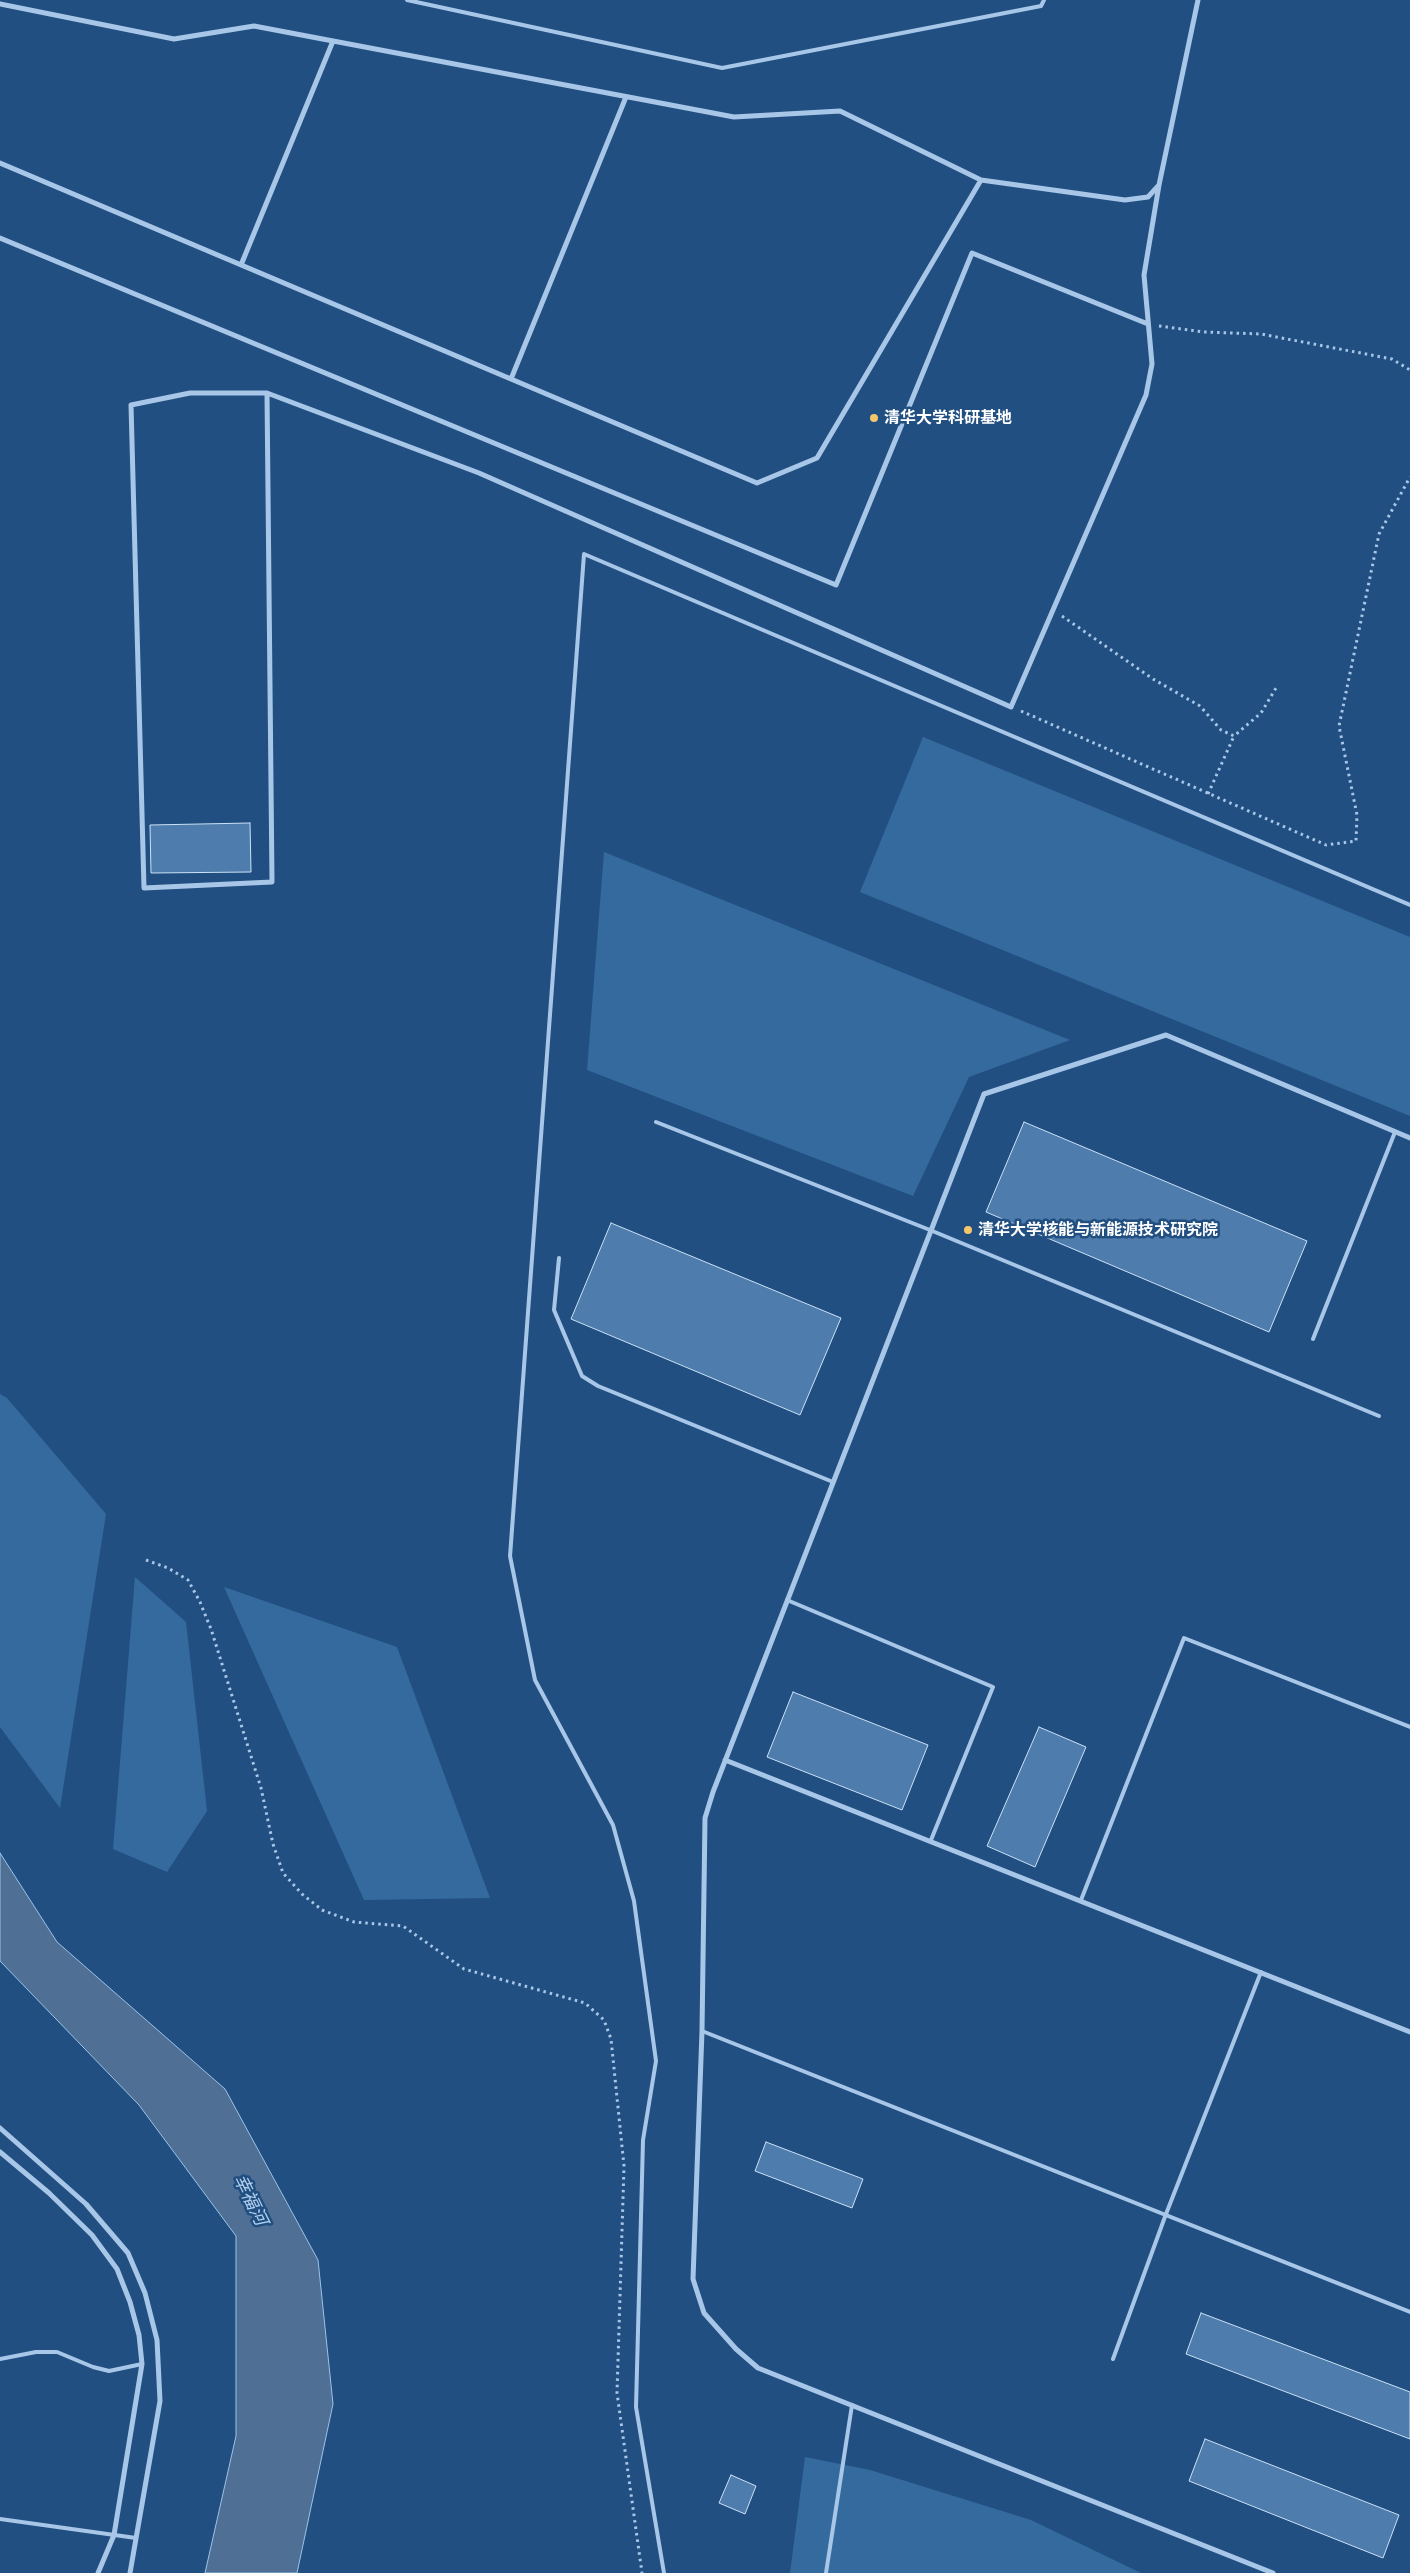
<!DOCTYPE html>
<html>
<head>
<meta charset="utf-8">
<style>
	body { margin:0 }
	canvas { display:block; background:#214f81 }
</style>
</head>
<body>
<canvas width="1410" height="2573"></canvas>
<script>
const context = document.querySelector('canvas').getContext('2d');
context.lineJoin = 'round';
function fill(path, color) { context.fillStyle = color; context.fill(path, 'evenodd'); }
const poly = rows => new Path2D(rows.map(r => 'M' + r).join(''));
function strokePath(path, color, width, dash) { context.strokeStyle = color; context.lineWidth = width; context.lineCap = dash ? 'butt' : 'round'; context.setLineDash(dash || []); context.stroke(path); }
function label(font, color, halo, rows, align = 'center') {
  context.font = font + ' Cabin,"Noto Sans SC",sans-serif'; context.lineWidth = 5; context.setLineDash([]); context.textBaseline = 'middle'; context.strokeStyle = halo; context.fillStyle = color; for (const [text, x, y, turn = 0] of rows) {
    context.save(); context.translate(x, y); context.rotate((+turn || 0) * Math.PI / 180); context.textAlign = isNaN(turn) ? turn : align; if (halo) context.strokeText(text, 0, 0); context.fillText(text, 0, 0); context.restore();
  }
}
fill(poly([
	[923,737,1410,937,1410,1116,860,892],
	[604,852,1070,1040,969,1077,913,1196,587,1070],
	[0,1394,7,1398,106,1514,60,1808,0,1727],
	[135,1577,186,1622,207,1811,167,1872,113,1849],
	[224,1587,397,1647,490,1898,364,1900],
	[805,2457,870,2470,1031,2520,1141,2573,790,2573]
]), '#356a9f');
const water = poly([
	[0,1853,57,1942,225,2089,318,2260,333,2404,297,2573,205,2573,236,2436,236,2236,139,2105,0,1961,0,1853]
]);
fill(water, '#4f7094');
strokePath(water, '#9bc3e9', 1);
const building = poly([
	[250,823,251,872,151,873,150,825,250,823],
	[1024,1122,1307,1241,1269,1332,986,1212,1024,1122],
	[611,1223,841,1318,800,1415,571,1319,611,1223],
	[793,1692,928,1745,902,1810,767,1757,793,1692],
	[1039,1727,1086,1747,1035,1867,987,1846,1039,1727],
	[766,2142,863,2179,852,2208,755,2171,766,2142],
	[1201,2313,1410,2392,1410,2439,1186,2354,1201,2313],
	[1205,2439,1399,2515,1383,2558,1189,2481,1205,2439],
	[731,2475,756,2486,745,2514,719,2503,731,2475]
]);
fill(building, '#4e7cac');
strokePath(building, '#cbe1f6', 1);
strokePath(poly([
	[1159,326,1204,332,1261,334,1392,359,1410,370],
	[1062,616,1153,679,1200,706,1221,730,1234,736,1261,713,1276,688],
	[1021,711,1326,845,1356,841,1357,815,1339,726,1379,534,1410,477],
	[1208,794,1234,736],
	[146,1560,168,1568,188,1580,200,1602,211,1629,261,1788,273,1844,283,1873,302,1894,322,1910,354,1922,403,1926,464,1969,585,2003,604,2020,611,2039,624,2166,617,2393,642,2573]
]), '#a8c7e8', 3, [2.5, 4]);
strokePath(poly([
	[407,0,722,68,1041,6,1044,0],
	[656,1122,930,1230,1379,1416],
	[559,1258,554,1310,582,1376,598,1386,833,1482],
	[1313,1339,1395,1132],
	[787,1600,993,1687,931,1840],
	[1081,1900,1184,1638,1410,1727],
	[702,2031,1410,2312],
	[0,2359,36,2352,57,2352,93,2367,109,2371,142,2364],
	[1113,2359,1166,2214,1261,1972],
	[0,2519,136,2538],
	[664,2573,636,2407,643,2140,656,2061,634,1901,613,1825,535,1680,510,1556,584,554,1410,905],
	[826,2573,852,2405]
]), '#a8c7e8', 4);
strokePath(poly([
	[0,4,174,39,254,26,734,117,840,111,981,180,1125,200,1148,197,1159,185,1198,0],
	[0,163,757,483,817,458,981,180],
	[0,238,836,585,972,253,1148,324],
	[241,265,333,41],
	[511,379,626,97],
	[267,393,272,882,144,888,131,405,190,393,267,393,479,473,1011,707,1146,395,1152,364,1144,275,1159,185],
	[725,1760,1410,2032],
	[0,2128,86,2204,128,2253,145,2293,157,2340,160,2401,130,2573],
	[0,2152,49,2193,92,2235,117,2269,130,2302,139,2335,142,2364,114,2535,98,2573],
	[1273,2573,758,2368,736,2349,704,2313,693,2279,702,2031,705,1818,713,1792,984,1094,1166,1035,1410,1138]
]), '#a8c7e8', 5);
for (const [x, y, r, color] of [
	[874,418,5,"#f4c669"],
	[968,1230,5,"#f4c669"]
]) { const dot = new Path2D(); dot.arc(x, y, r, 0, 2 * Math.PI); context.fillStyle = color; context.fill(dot); strokePath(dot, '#214f81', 2); }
label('bold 16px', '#fff', '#214f81', [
	["清华大学科研基地",884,418],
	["清华大学核能与新能源技术研究院",978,1230]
], 'left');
label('italic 18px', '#b3d1ef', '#214f81', [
	["幸福河",250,2200,64]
]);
</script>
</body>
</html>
